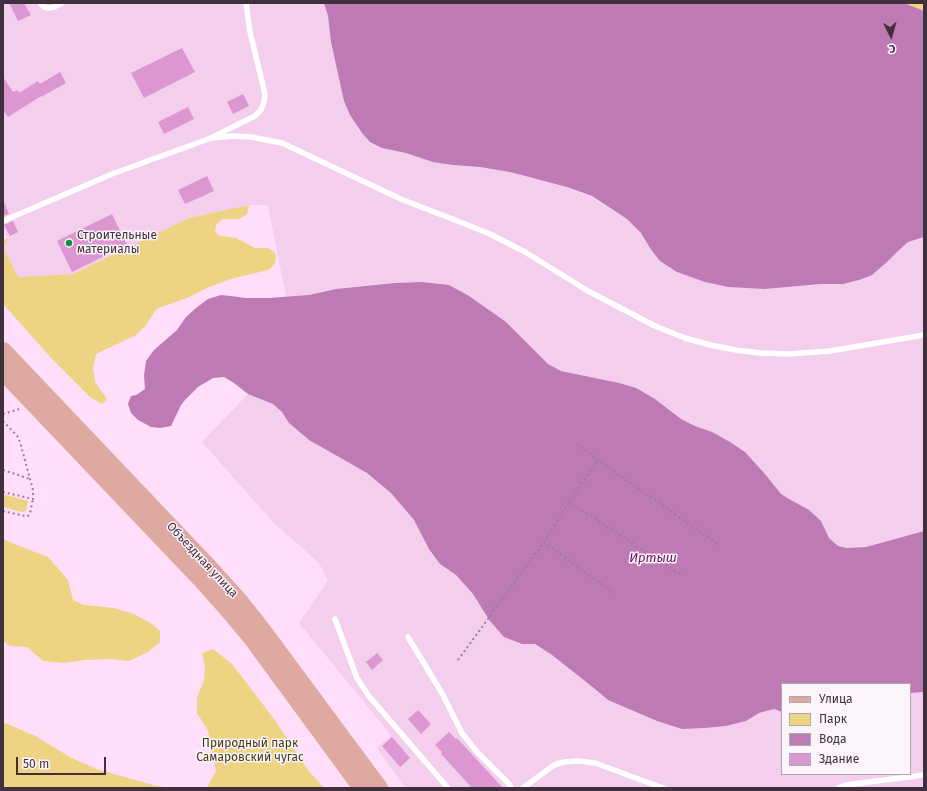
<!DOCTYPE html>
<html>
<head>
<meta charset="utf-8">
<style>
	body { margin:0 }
	#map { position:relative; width:927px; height:791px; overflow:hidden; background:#fedef9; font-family:"Fira Sans",sans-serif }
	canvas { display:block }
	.frame { position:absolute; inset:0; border:4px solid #40303d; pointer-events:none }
	.legend { position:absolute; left:781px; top:683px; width:130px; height:92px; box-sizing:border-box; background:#fcf4fb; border:1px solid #b1a6af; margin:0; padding:5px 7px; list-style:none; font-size:12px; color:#40303d }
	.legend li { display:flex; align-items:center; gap:8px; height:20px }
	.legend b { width:20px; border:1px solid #b1a6af }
	.north { position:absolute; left:871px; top:16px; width:40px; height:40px; -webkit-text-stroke:3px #fcf4fb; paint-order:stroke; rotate:175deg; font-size:11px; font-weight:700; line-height:16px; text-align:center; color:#40303d }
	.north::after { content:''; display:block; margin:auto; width:14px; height:18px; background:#40303d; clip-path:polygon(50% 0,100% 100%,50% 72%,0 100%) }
	.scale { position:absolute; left:16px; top:757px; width:90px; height:18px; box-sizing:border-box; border:2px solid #40303d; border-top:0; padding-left:5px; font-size:12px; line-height:14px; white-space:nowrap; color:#40303d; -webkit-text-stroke:3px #fcf4fb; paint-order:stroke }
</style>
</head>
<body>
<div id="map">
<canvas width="927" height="791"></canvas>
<div class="frame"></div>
<ul class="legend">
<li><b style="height:5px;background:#dda9a0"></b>Улица</li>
<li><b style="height:11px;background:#edd382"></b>Парк</li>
<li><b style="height:11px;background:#bd7ab4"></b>Вода</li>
<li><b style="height:11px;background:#dc97d2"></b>Здание</li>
</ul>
<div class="north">С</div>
<div class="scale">50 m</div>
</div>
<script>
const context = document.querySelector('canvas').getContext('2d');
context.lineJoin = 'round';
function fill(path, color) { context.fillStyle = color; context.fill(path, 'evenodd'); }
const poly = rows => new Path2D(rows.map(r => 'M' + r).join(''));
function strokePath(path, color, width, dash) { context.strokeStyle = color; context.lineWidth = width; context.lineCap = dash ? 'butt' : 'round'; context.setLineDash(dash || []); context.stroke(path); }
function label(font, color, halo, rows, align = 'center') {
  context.font = font + ' "Fira Sans",sans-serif'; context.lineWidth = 3; context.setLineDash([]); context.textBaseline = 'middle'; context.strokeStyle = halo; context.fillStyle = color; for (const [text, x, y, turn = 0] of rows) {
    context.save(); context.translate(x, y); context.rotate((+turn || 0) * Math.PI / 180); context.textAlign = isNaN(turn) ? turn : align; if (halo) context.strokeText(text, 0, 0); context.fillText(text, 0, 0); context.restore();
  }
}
fill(poly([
	[3,3,324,3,328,16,331,42,344,101,350,115,362,133,382,148,406,153,453,165,480,167,510,172,567,187,592,197,627,219,641,233,650,248,705,282,728,287,765,289,820,284,843,284,887,262,898,251,908,242,924,237,924,531,866,547,847,548,838,546,829,538,821,521,781,494,765,474,745,452,730,442,681,419,655,399,583,375,561,371,548,364,506,322,449,285,422,282,395,283,336,289,309,295,286,297,268,205,249,205,189,218,73,274,18,277,4,248,8,238,3,228],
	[248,394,274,404,282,412,289,423,309,440,367,473,391,493,414,520,429,549,440,564,456,575,473,594,490,620,504,637,522,644,535,644,552,655,595,689,608,700,657,721,682,729,705,728,726,726,746,721,759,713,774,709,782,712,782,774,910,774,910,693,924,692,924,788,405,788,377,748,391,735,299,623,328,581,319,563,273,522,202,442]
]), '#f3ceed');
fill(poly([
	[904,3,924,3,924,11,911,6],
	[249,205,247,214,239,219,222,219,216,225,215,232,221,236,236,238,255,248,267,248,271,250,275,253,276,257,275,263,272,267,268,270,234,278,209,287,187,298,158,308,155,311,146,325,136,335,130,338,96,354,93,368,95,382,107,399,102,404,90,397,54,361,3,304,3,240,8,238,4,248,18,277,73,274,189,218],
	[3,494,28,501,26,511,22,512,3,507],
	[3,539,14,544,48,557,68,580,73,600,84,605,114,608,134,614,152,624,160,631,160,642,148,652,129,661,110,659,85,660,63,663,43,661,27,647,10,646,3,641],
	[213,649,232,664,274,719,308,770,324,788,207,788,216,771,208,731,197,713,197,698,204,680,205,667,202,653],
	[3,722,35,736,70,757,96,769,153,785,170,788,3,788]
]), '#edd382');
fill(poly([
	[324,3,904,3,924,11,924,237,908,242,898,251,887,262,872,275,859,280,843,284,820,284,765,289,728,287,705,282,677,272,660,261,650,248,641,233,627,219,592,196,567,187,510,172,480,167,453,165,433,162,406,153,382,148,370,142,362,133,350,115,344,101,331,42,328,16],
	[422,282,449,285,469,296,506,322,548,364,561,371,619,383,636,388,655,399,681,419,695,426,712,432,730,442,745,452,765,474,781,494,789,499,809,510,821,521,829,538,838,546,847,548,866,547,924,531,924,692,910,693,910,684,782,684,782,712,774,709,759,713,746,721,726,726,705,728,682,729,657,721,608,700,595,689,552,655,535,644,522,644,504,637,490,621,473,594,456,575,440,564,429,549,414,520,391,493,367,473,309,440,289,423,282,412,273,404,248,394,234,383,224,377,213,378,198,387,185,400,181,405,171,426,160,428,151,427,138,420,131,413,128,404,131,396,136,395,145,389,144,375,146,361,154,350,177,330,186,317,196,308,208,299,221,295,231,296,246,298,269,298,309,295,336,289,395,283]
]), '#bd7ab4');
fill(poly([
	[9,3,24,3,31,15,18,21],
	[182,48,195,72,144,98,131,73],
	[60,72,66,83,41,97,41,96,8,117,3,110,3,77,13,92,18,90,19,93,38,81,40,84],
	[243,94,249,106,233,114,227,102],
	[188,107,194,119,164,134,158,122],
	[207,176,214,191,185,204,178,190],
	[3,200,9,214,3,216],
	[112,214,127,245,72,272,57,241],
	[13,221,18,232,10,236,4,225],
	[377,653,383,660,372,670,366,662],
	[418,710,431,724,421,734,408,719],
	[449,732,456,739,457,738,503,788,472,788,441,754,442,752,435,745],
	[392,737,410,758,400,767,382,746]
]), '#dc97d2');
strokePath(poly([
	[3,414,19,409],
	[3,421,18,437,20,442,33,490,33,499,3,492],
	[577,444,598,460,719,545],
	[3,470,30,479],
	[569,502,680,574],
	[3,511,25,516,28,516,30,513,33,499],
	[544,542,614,593],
	[458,660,544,542,569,502,598,460]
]), '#978093', 2, [2, 3]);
strokePath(poly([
	[40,3,44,7,49,8,54,7,62,3],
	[211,138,233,136,251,137,282,143,403,200,450,218,490,234,525,252,588,291,655,326,685,338,710,345,736,350,760,353,789,354,830,351,924,335],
	[3,221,112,174,211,138,255,116,261,110,264,102,265,94,250,32,246,3],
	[335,619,357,678,368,695,448,788],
	[408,637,443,695,462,733,477,752,509,784,511,788],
	[523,788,554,765,564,762,578,761,595,763,663,788],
	[838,788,846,785,924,775]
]), '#fff', 5.5);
strokePath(poly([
	[3,351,212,571,239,601,262,630,379,788],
	[3,371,202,580,227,608,252,638,362,788]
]), '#dda9a0', 18);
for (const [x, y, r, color] of [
	[69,243,4,"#138d48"]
]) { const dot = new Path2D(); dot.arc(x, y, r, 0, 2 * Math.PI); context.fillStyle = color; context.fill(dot); strokePath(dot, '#fcf4fb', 1.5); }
label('12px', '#40303d', '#fcf4fb', [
	["Строительные",77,236],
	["материалы",77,250]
], 'left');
label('12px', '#40303d', '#fcf4fb', [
	["Объездная улица",202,560,47]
]);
label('12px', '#473b15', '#fcf4fb', [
	["Природный парк",250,744],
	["Самаровский чугас",250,758]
]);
label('italic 13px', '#62115c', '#fcf4fb', [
	["Иртыш",653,558]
]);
</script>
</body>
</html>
